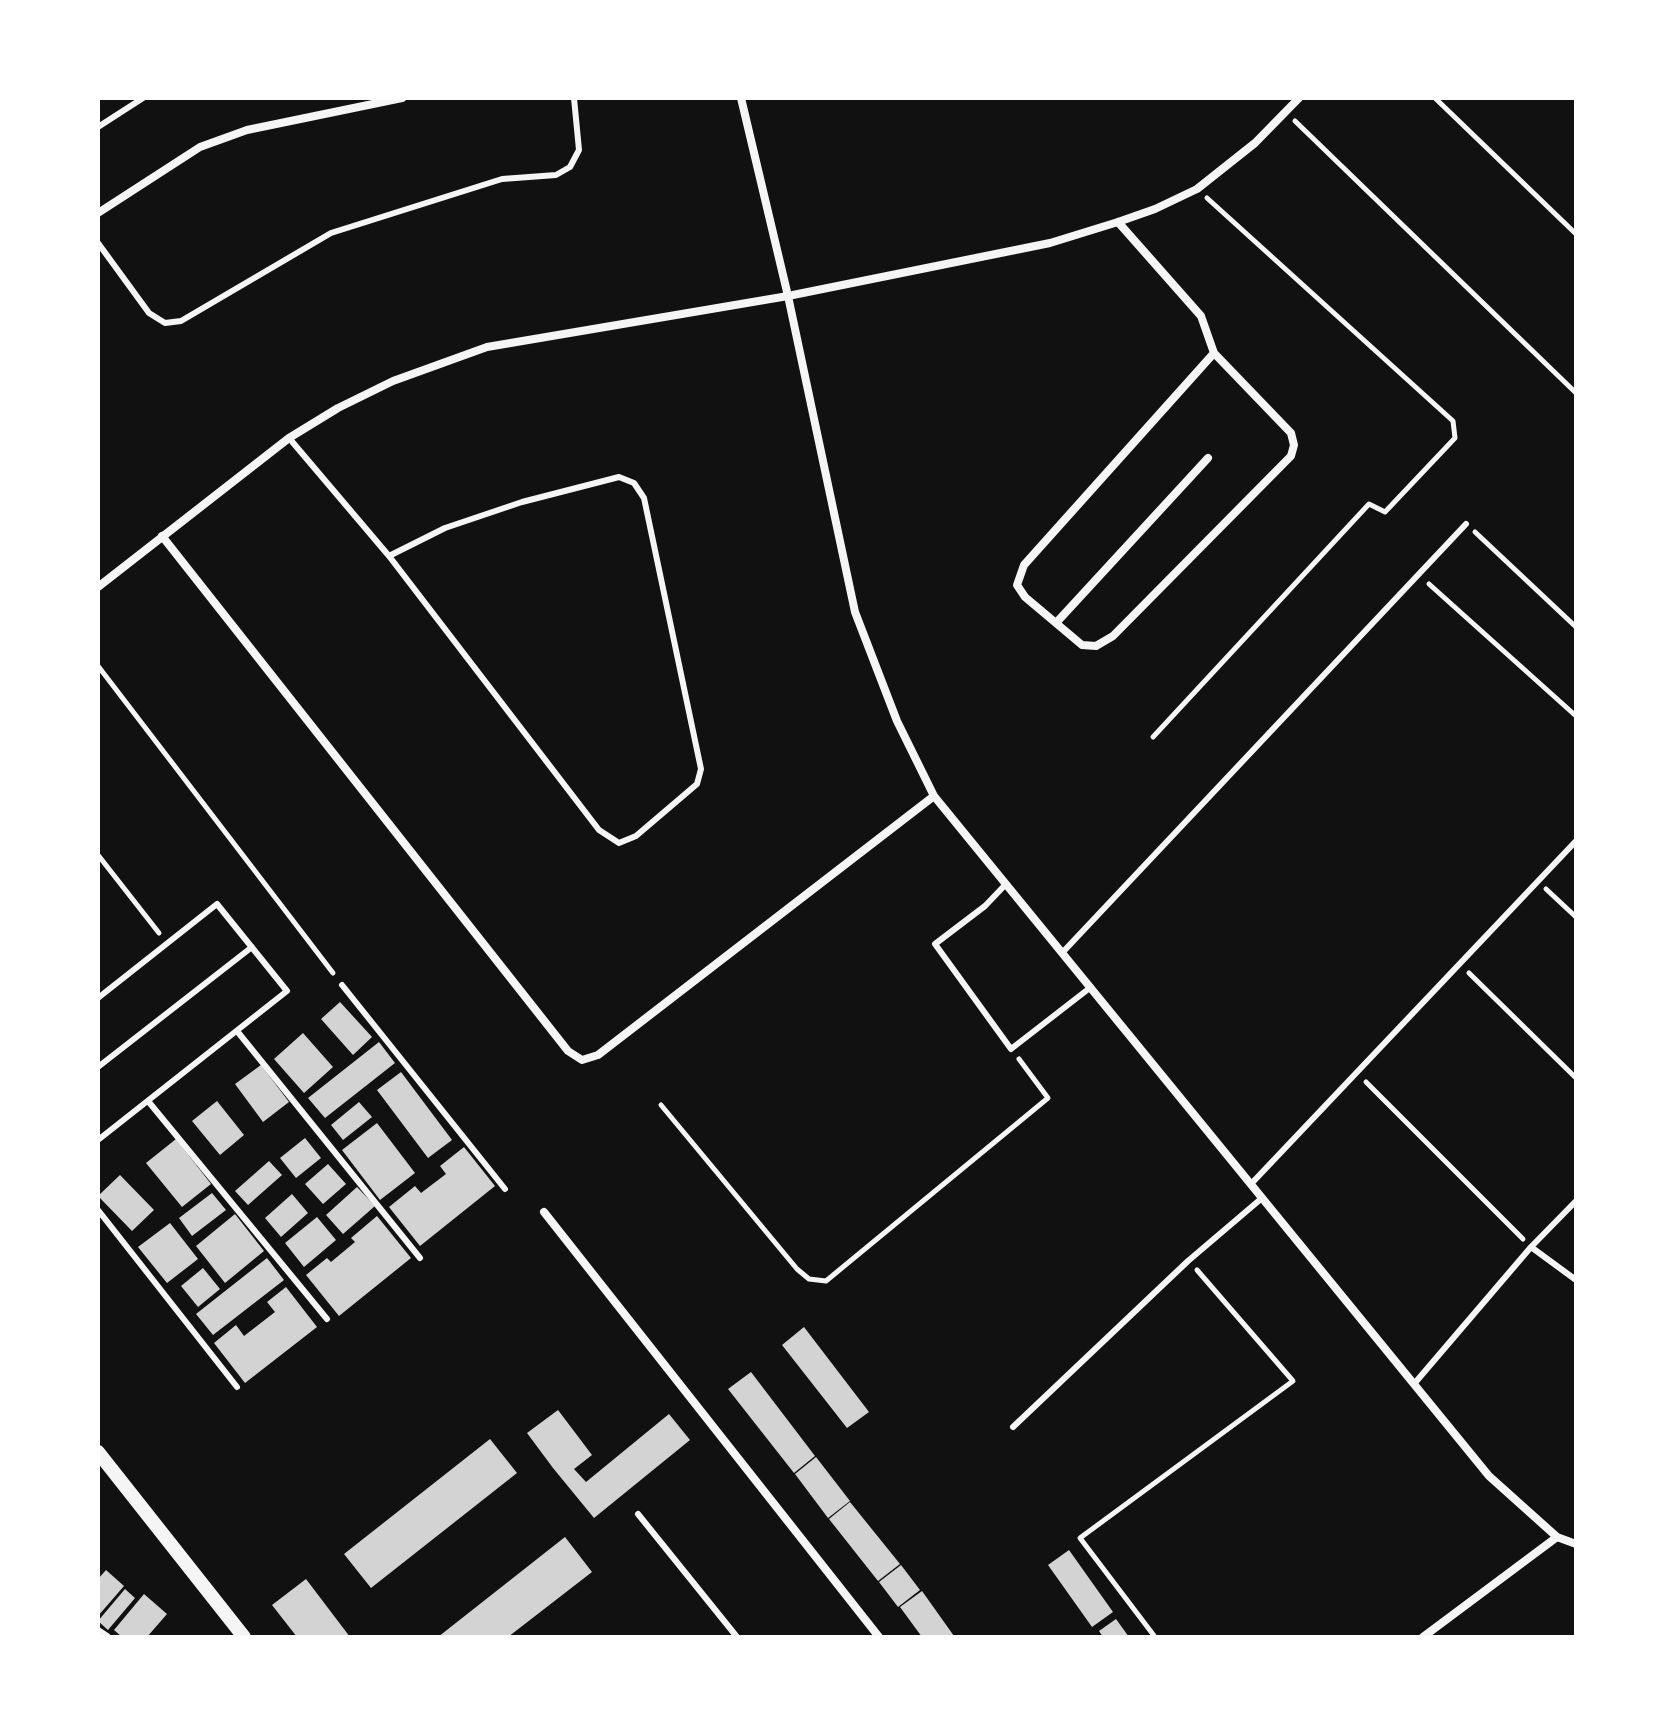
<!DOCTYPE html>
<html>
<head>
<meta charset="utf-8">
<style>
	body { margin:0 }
	#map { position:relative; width:1674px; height:1735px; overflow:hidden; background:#111; font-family:Quicksand,sans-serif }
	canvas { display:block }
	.frame { position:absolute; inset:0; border:100px solid #fff; pointer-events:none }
</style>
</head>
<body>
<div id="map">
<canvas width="1674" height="1735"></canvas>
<div class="frame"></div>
</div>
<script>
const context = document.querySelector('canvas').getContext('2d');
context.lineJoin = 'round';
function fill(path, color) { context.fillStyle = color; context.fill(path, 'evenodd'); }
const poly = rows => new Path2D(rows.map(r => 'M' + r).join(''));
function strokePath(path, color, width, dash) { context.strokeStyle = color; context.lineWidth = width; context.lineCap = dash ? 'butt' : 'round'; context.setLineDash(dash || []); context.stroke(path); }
fill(poly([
	[340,1002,372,1037,353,1055,321,1019],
	[303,1033,333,1067,304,1093,274,1059],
	[379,1042,395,1063,325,1118,308,1098],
	[261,1065,289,1102,263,1122,235,1084],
	[401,1072,452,1140,428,1158,377,1090],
	[217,1101,244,1135,220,1155,192,1121],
	[359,1102,372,1117,343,1140,331,1125],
	[377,1123,415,1173,380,1200,342,1150],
	[305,1138,321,1158,296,1178,280,1158],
	[176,1139,211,1184,182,1207,146,1163],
	[464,1147,495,1186,420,1246,389,1207,415,1186,421,1193,446,1174,440,1166],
	[269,1161,282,1175,248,1205,235,1191],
	[328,1164,346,1184,323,1204,305,1184],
	[120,1175,154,1210,132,1231,98,1196],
	[357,1187,375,1206,343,1234,326,1215],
	[212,1193,226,1210,192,1236,179,1218],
	[292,1194,308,1213,281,1237,265,1218],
	[235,1214,264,1251,225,1283,196,1246],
	[377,1216,411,1258,339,1316,306,1275,327,1258,331,1262,355,1242,351,1238],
	[317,1217,336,1240,304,1267,285,1243],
	[170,1223,198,1259,167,1283,138,1247],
	[267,1258,284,1280,213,1335,196,1314],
	[203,1268,220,1289,198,1307,181,1286],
	[286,1287,317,1327,245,1383,214,1343,236,1325,244,1336,275,1312,267,1302],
	[804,1327,869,1412,847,1428,782,1345],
	[751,1372,815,1456,794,1473,728,1389],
	[558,1410,592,1455,574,1469,586,1482,669,1414,690,1440,594,1518,553,1468,527,1433],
	[490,1439,517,1473,371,1588,344,1554],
	[816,1457,850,1501,828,1518,795,1474],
	[850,1502,900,1564,878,1581,829,1519],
	[565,1537,592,1572,508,1637,438,1637],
	[1069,1550,1113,1612,1092,1627,1048,1565],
	[901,1565,920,1590,898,1607,879,1582],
	[106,1570,124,1586,98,1616,98,1579],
	[306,1579,350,1637,297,1637,272,1605],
	[125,1589,135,1598,108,1630,98,1621],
	[922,1591,954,1636,952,1637,922,1637,900,1607],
	[144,1594,167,1614,147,1637,122,1637,114,1630],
	[1116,1619,1129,1637,1103,1637,1099,1631]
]), '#d3d3d3');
strokePath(poly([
	[1435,98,1576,234],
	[1295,121,1576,393],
	[1475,532,1576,627],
	[1429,584,1576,716],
	[98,666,333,973],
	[1153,737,1369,504,1385,512,1455,438,1453,421,1207,198],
	[98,855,159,933],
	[1546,889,1576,917],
	[1469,973,1576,1078],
	[1366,1082,1523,1239],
	[661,1105,797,1269,809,1279,826,1281,1048,1098,1019,1059],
	[1155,1637,1080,1538,1293,1381,1197,1270]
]), '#f5f5f5', 5);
strokePath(poly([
	[98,127,143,98],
	[98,243,149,313,165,323,181,321,331,233,502,179,556,175,570,167,579,150,574,98],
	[289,438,389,556,599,830,619,843,636,836,697,784,701,769,644,498,634,483,619,477,522,502,445,528,389,556],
	[1006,884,985,906,935,944,1011,1049,1091,987],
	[1062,953,1466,524],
	[342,985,505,1189],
	[98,998,217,904,287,991,98,1140],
	[237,1031,420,1258],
	[98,1067,252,947],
	[148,1101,327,1319],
	[1251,1184,1576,841],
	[98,1210,237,1387],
	[1531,1247,1576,1280],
	[1414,1384,1531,1247,1576,1201],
	[1013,1427,1188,1261,1262,1198],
	[638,1514,737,1637]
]), '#f5f5f5', 6);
strokePath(poly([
	[741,98,788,296,855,612,897,721,934,796,1489,1476,1557,1537,1576,1544],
	[98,213,200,147,247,130,402,98],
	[1118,222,1201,316,1214,353,1291,433,1294,445,1291,456,1113,636,1096,646,1082,645,1025,597,1017,585,1024,565,1214,353],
	[162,536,568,1051,582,1060,598,1055,934,796],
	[98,587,289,438,338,408,393,381,487,347,788,296,1050,243,1118,222,1155,209,1197,189,1255,143,1299,98],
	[1056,623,1208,458],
	[544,1212,879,1637],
	[98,1631,107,1637],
	[1423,1637,1557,1537]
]), '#f5f5f5', 8);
strokePath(poly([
	[98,1452,244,1637]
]), '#f5f5f5', 14);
</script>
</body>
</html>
